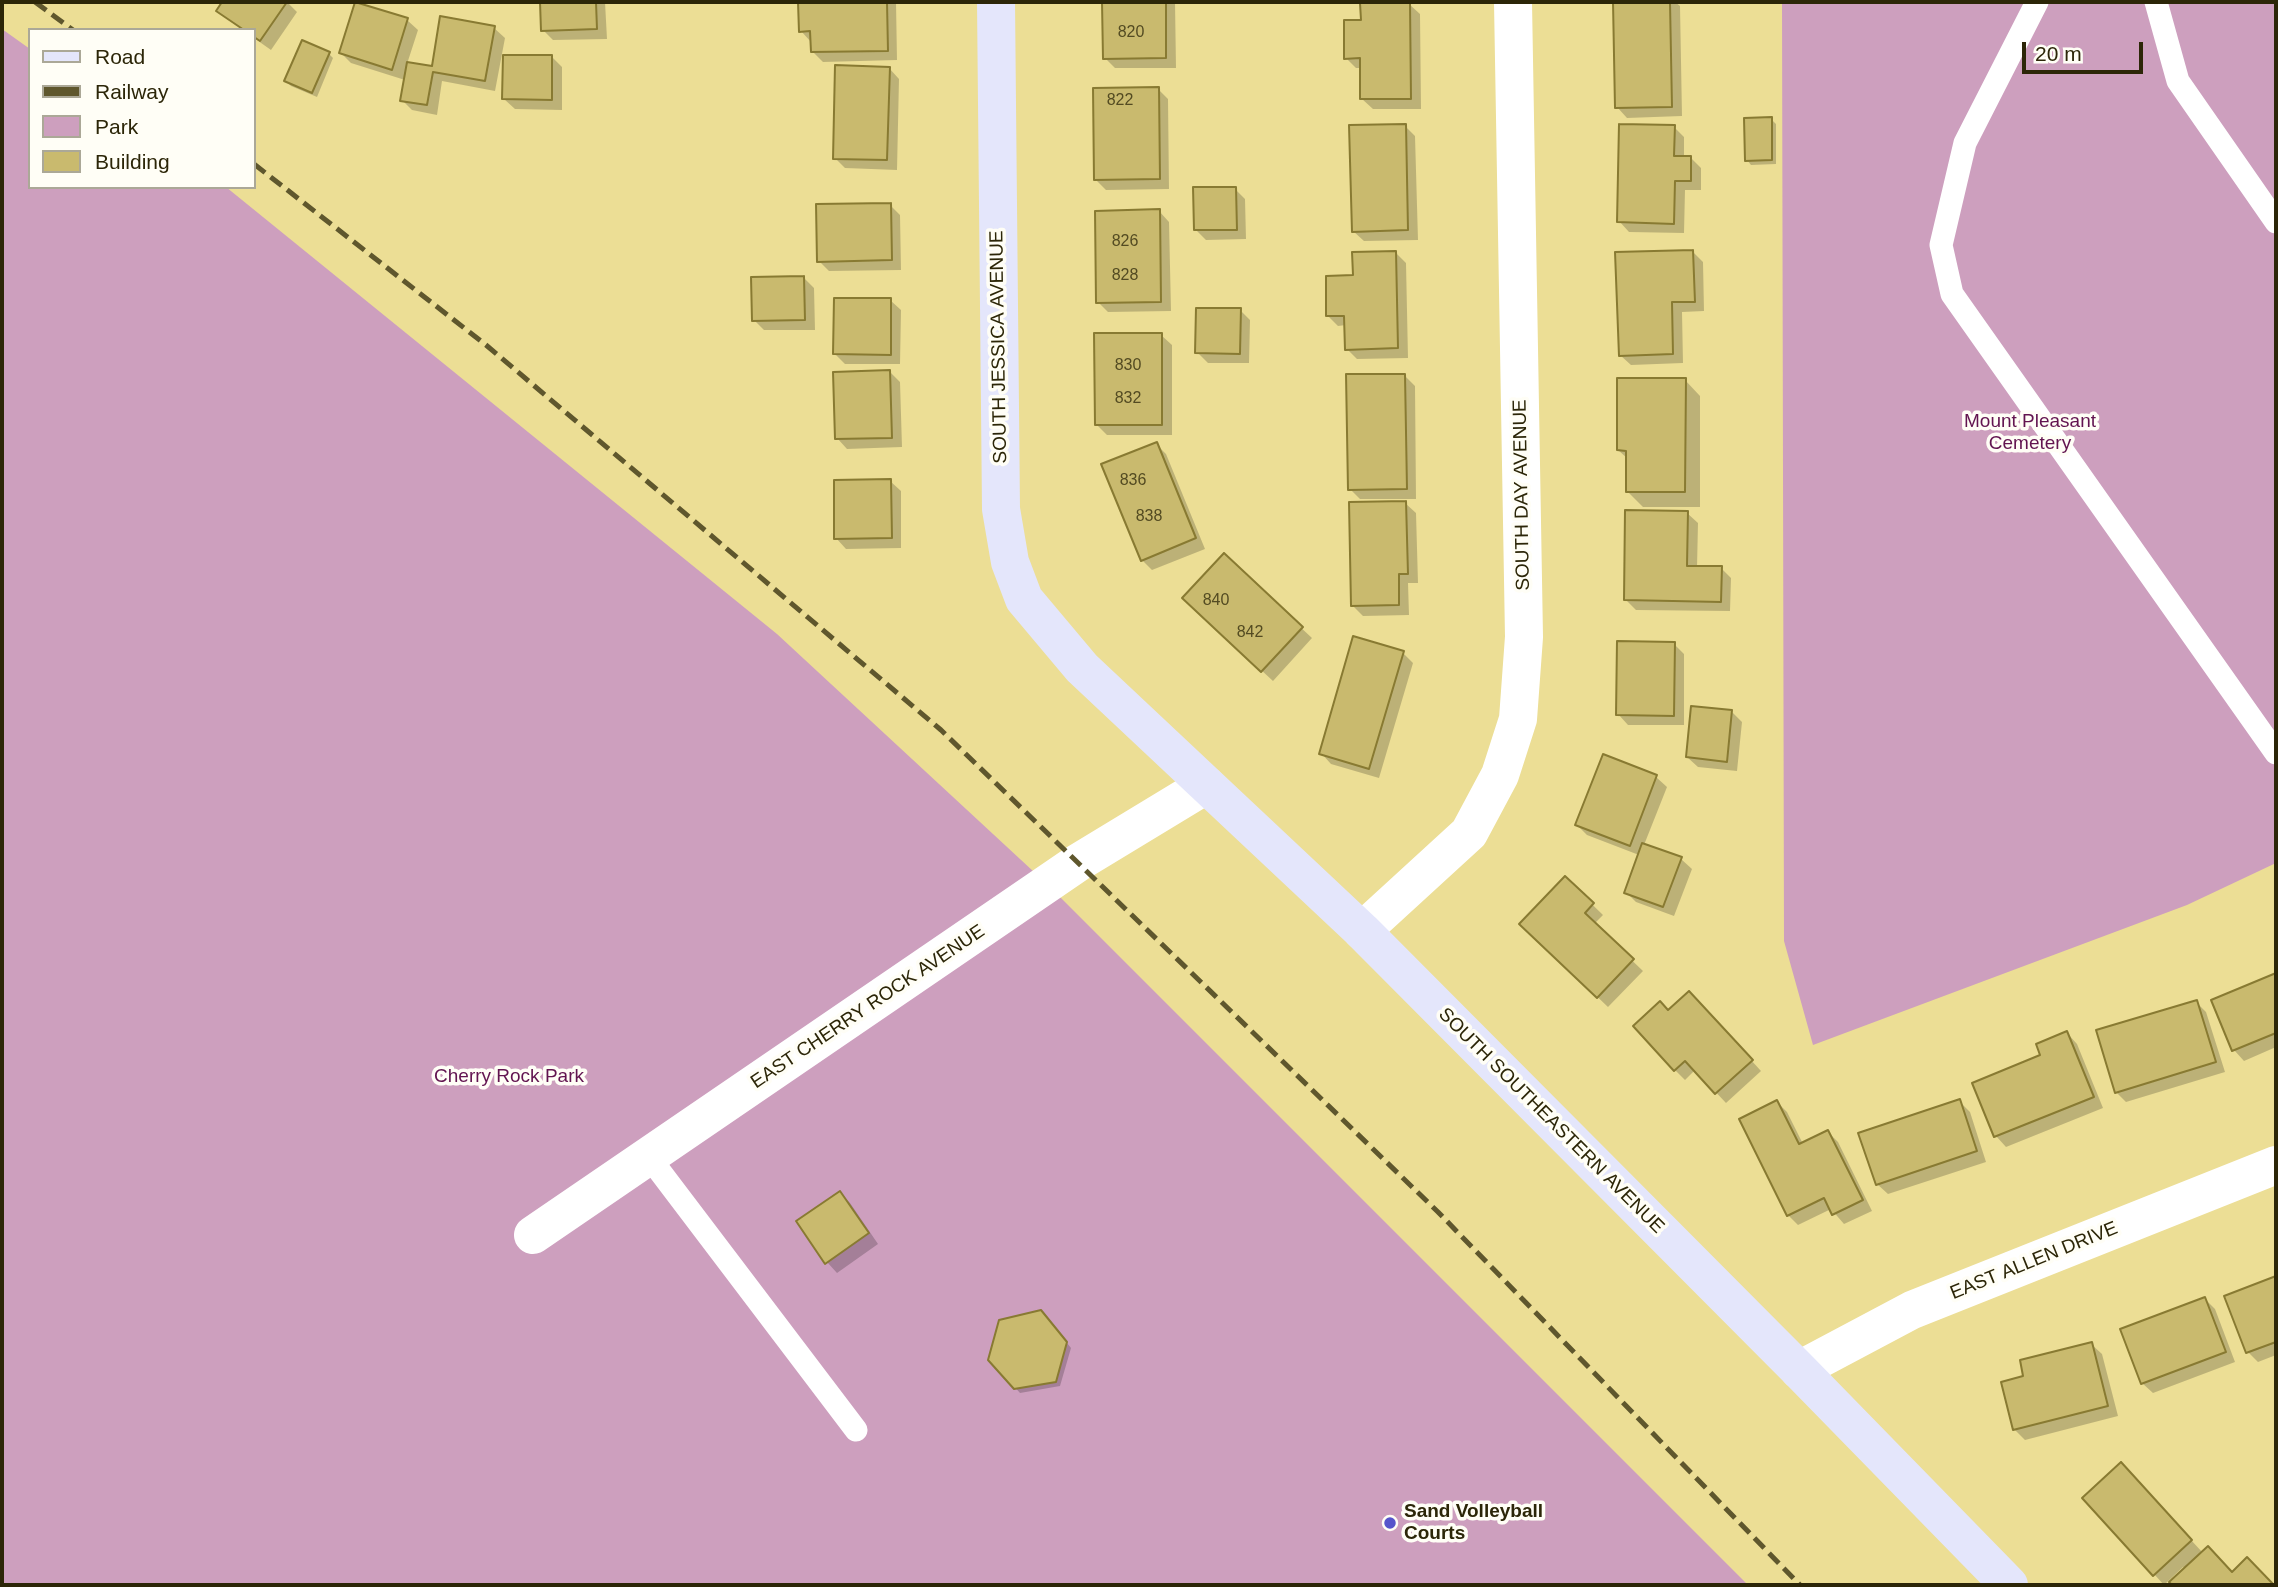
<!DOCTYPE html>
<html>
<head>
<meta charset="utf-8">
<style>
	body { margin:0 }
	#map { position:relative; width:2278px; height:1587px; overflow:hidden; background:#ecde95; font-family:Helvetica,sans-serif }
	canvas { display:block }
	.frame { position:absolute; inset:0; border:4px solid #2c2608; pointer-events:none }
	.legend { position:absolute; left:28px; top:28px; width:228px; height:161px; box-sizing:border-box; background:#fffef6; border:2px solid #aba897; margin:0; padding:9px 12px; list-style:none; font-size:21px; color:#2c2608 }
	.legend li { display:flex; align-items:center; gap:14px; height:35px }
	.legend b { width:35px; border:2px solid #aba897 }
	.scale { position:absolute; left:2022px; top:42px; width:121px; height:32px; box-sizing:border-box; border:4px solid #2c2608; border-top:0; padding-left:9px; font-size:21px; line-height:24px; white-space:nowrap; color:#2c2608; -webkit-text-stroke:5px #fffef6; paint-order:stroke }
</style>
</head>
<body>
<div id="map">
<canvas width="2278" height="1587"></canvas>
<div class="frame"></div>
<ul class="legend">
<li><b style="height:9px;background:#e4e6fb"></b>Road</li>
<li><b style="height:9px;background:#5f572d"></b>Railway</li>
<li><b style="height:19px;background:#cd9fbe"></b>Park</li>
<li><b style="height:19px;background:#c9ba6e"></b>Building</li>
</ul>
<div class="scale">20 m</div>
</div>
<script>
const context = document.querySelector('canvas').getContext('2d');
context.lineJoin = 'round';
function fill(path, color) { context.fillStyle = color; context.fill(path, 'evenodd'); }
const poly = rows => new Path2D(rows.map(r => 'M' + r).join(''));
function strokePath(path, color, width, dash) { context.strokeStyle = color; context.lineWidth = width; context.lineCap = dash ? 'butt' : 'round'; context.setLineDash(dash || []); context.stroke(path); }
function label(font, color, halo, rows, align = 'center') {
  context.font = font + ' Helvetica,sans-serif'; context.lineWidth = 7; context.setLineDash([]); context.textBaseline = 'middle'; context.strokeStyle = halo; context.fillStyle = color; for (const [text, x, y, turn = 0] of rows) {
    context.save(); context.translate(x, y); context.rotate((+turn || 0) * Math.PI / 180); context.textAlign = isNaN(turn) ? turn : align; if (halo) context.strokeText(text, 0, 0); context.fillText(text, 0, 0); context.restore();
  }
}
fill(poly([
	[1782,2,2276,2,2276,863,2187,905,1813,1045,1784,941],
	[2,29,30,49,30,187,226,187,777,634,1047,884,1748,1585,2,1585]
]), '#cd9fbe');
fill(poly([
	[224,2,287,2,297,12,271,50,254,38,254,30,242,30,218,10],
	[542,2,605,2,607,39,553,40,543,30],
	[800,2,896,2,897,60,823,62,812,51,811,42,801,31],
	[1104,2,1175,2,1176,68,1115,68,1105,58],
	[1615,2,1675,2,1680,6,1682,116,1627,118,1617,107],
	[1409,4,1420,14,1421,109,1373,109,1362,99,1362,68,1356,68,1346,58,1363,22],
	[407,20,418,30,407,64,433,68,494,28,505,38,495,91,442,81,437,115,412,110,402,100,405,80,351,63,341,53],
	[329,54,333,58,317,97,291,86,286,81],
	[552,57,562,67,562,110,515,109,504,99],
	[889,68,899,79,897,170,845,168,835,158],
	[1158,89,1168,99,1169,189,1106,190,1095,179],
	[1771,119,1776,124,1776,164,1751,165,1747,160],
	[1405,126,1415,136,1418,240,1364,241,1353,231],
	[1674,127,1684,137,1684,158,1691,158,1701,168,1701,190,1685,190,1684,233,1629,232,1619,221],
	[1235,189,1245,199,1246,239,1206,240,1195,229],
	[890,205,900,215,901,270,829,271,819,261],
	[1159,211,1169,222,1171,311,1108,312,1098,302],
	[1693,252,1703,262,1704,311,1682,312,1683,363,1631,365,1620,355],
	[1396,253,1406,263,1408,358,1357,359,1347,349,1346,325,1338,326,1328,316,1354,277],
	[804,278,814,288,815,330,764,330,754,320],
	[890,300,901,310,900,364,845,364,835,354],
	[1240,310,1250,320,1249,363,1208,363,1197,352],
	[1161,335,1172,345,1172,435,1107,435,1096,424],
	[890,372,900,382,902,447,847,449,837,438],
	[1404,375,1415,386,1416,499,1360,499,1350,489],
	[1685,380,1700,396,1700,507,1643,507,1628,492,1628,459,1618,450],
	[1156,444,1166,454,1205,549,1152,570,1142,560],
	[890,481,901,491,901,548,846,549,836,538],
	[1405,503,1416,513,1418,583,1408,583,1409,615,1363,616,1353,606],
	[1687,513,1698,523,1697,568,1721,568,1731,578,1730,611,1636,610,1626,600],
	[1224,556,1312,638,1273,681,1194,608],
	[1674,644,1684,654,1684,725,1628,725,1618,714],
	[1403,653,1413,663,1379,778,1331,764,1321,753],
	[1731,711,1742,722,1737,771,1698,767,1687,757],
	[1604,756,1656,777,1667,787,1644,845,1681,859,1692,869,1674,916,1636,902,1626,892,1639,855,1587,835,1577,825],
	[1565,878,1603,915,1594,924,1643,971,1608,1007,1521,924],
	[2276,975,2276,1047,2244,1061,2234,1050,2213,1001],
	[2196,1002,2206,1012,2225,1072,2126,1102,2116,1092],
	[1699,1003,1761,1071,1726,1103,1695,1070,1685,1080,1675,1070,1669,1012],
	[2067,1033,2077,1044,2103,1108,2006,1147,1996,1136,1974,1084,2042,1056],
	[1959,1101,1970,1112,1986,1162,1888,1194,1877,1184],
	[1777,1102,1787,1112,1803,1144,1828,1132,1838,1142,1872,1211,1844,1224,1831,1209,1798,1225,1788,1215],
	[840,1193,850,1203,878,1244,837,1273,827,1262],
	[2276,1278,2276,1355,2258,1362,2248,1352,2226,1297],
	[2205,1299,2215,1309,2235,1362,2153,1393,2142,1383],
	[1046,1317,1071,1348,1060,1386,1020,1393,990,1359],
	[2091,1344,2102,1354,2118,1416,2025,1440,2014,1429],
	[2131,1475,2203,1553,2232,1574,2247,1559,2272,1585,2175,1585,2172,1582,2186,1570,2183,1567,2164,1585,2154,1574]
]), '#0003');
const building = poly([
	[222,2,287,2,260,41,254,37,254,30,244,30,216,11,222,2],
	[355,2,408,18,392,70,339,53,355,2],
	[540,2,596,2,597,29,541,31,540,2],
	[798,2,887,2,888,51,811,52,810,31,799,32,798,2],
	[1102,2,1166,2,1166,58,1103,59,1102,2],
	[1410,2,1411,99,1360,99,1360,58,1344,59,1344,20,1361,20,1360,3,1410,2],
	[1613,2,1670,2,1672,107,1615,108,1613,2],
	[440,16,495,26,485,81,433,72,427,105,400,101,407,62,432,66,440,16],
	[302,40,330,52,312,93,284,81,302,40],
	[503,55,552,55,552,100,502,99,503,55],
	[835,65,890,67,887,160,833,159,835,65],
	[1159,87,1160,179,1094,180,1093,88,1159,87],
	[1772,117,1772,160,1745,161,1744,118,1772,117],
	[1406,124,1408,230,1352,232,1349,125,1406,124],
	[1619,124,1675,125,1674,156,1691,156,1691,181,1675,181,1674,224,1617,222,1619,124],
	[1193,187,1236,187,1237,230,1194,230,1193,187],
	[891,203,892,260,817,262,816,204,891,203],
	[1160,209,1161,302,1096,303,1095,211,1160,209],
	[1693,250,1695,302,1672,302,1673,354,1619,356,1615,252,1693,250],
	[1396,251,1398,348,1345,350,1344,316,1326,316,1326,276,1353,275,1352,252,1396,251],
	[804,276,805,320,752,321,751,277,804,276],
	[834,298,891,298,891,355,833,354,834,298],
	[1196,308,1241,308,1240,354,1195,353,1196,308],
	[1094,333,1162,333,1162,425,1095,425,1094,333],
	[890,370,892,438,835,439,833,372,890,370],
	[1346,374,1405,374,1407,489,1348,490,1346,374],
	[1617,378,1686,378,1685,492,1626,492,1626,451,1617,450,1617,378],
	[1157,442,1196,538,1141,561,1101,464,1157,442],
	[891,479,892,538,834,539,834,480,891,479],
	[1406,501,1408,574,1399,574,1399,605,1351,606,1349,502,1406,501],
	[1625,510,1688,511,1687,566,1722,566,1721,602,1624,600,1625,510],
	[1224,553,1303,627,1261,672,1182,598,1224,553],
	[1353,636,1404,651,1369,769,1319,754,1353,636],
	[1617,641,1675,642,1674,716,1616,715,1617,641],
	[1691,706,1732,710,1727,762,1686,757,1691,706],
	[1603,754,1657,775,1630,846,1575,825,1603,754],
	[1642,843,1682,857,1663,907,1624,893,1642,843],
	[1565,876,1594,903,1585,913,1634,959,1597,998,1519,924,1565,876],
	[2276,973,2276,1033,2232,1051,2211,1000,2276,973],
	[1689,991,1753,1060,1715,1094,1685,1061,1674,1071,1633,1026,1660,1001,1668,1010,1689,991],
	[2197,1000,2216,1062,2115,1093,2096,1030,2197,1000],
	[2067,1031,2094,1097,1994,1137,1972,1083,2040,1055,2036,1044,2067,1031],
	[1960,1099,1977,1151,1876,1185,1858,1133,1960,1099],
	[1777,1100,1799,1144,1828,1130,1863,1200,1832,1215,1824,1198,1787,1216,1739,1119,1777,1100],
	[840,1191,869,1233,825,1264,796,1221,840,1191],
	[2276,1276,2276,1342,2246,1353,2224,1296,2276,1276],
	[2205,1297,2226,1352,2141,1384,2120,1329,2205,1297],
	[1041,1310,1067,1342,1056,1382,1014,1389,988,1360,999,1320,1041,1310],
	[2092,1342,2108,1406,2013,1430,2001,1382,2023,1376,2020,1360,2092,1342],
	[2121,1462,2192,1540,2153,1576,2082,1498,2121,1462],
	[2208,1546,2232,1572,2247,1557,2273,1584,2172,1585,2169,1582,2208,1546]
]);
fill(building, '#c9ba6e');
strokePath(building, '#887a32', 2);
strokePath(poly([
	[2037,2,1965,143,1941,245,1952,294,2276,753],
	[2156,2,2178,81,2276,222],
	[649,1157,856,1430]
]), '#fff', 23);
strokePath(poly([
	[1362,931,1469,833,1500,775,1518,719,1524,637,1513,2],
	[533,1235,1079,862,1206,785],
	[1799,1370,1912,1310,2276,1165]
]), '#fff', 38);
strokePath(poly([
	[996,2,1001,509,1010,562,1024,599,1082,668,1362,931,1799,1370,2009,1585]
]), '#e4e6fb', 38);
strokePath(poly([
	[35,2,73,30],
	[254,164,486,345,941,730,1438,1212,1800,1585]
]), '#5f572d', 5, [14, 7]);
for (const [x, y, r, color] of [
	[1390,1523,7,"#5654cb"]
]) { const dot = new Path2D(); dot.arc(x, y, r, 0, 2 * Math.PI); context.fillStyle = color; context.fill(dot); strokePath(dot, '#fffef6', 2.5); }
label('16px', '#534b22', null, [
	["820",1131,33],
	["822",1120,101],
	["826",1125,242],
	["828",1125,276],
	["830",1128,366],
	["832",1128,399],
	["836",1133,481],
	["838",1149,517],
	["840",1216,601],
	["842",1250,633]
]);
label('19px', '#2c2608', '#fffef6', [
	["SOUTH JESSICA AVENUE",999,347,-91],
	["SOUTH DAY AVENUE",1522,495,-91],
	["EAST CHERRY ROCK AVENUE",868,1007,-34],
	["SOUTH SOUTHEASTERN AVENUE",1551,1121,45],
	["EAST ALLEN DRIVE",2034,1261,-22]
]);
label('19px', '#621450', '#fffef6', [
	["Mount Pleasant",2030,422],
	["Cemetery",2030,444],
	["Cherry Rock Park",509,1077]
]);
label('bold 19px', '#2c2608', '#fffef6', [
	["Sand Volleyball",1404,1512],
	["Courts",1404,1534]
], 'left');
</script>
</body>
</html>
